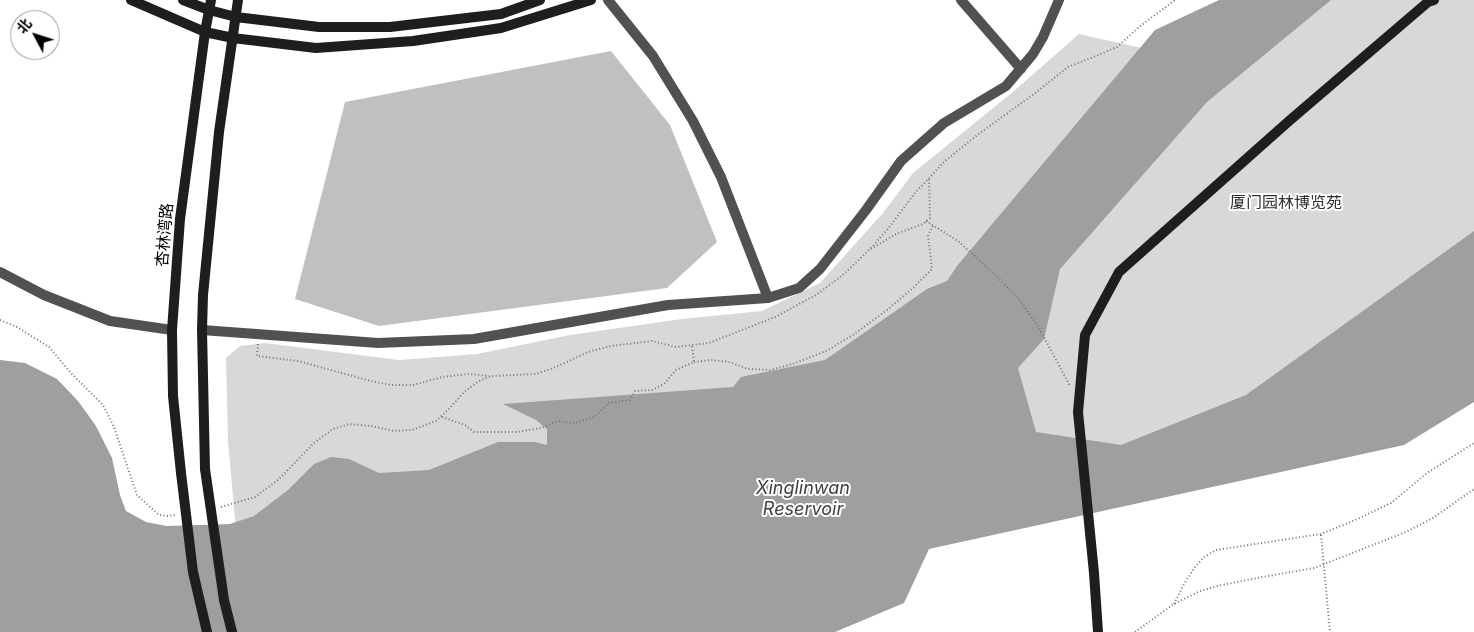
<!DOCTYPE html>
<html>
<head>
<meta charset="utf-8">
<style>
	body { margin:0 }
	#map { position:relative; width:1474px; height:632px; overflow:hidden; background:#fff; font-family:Inter,"Noto Sans SC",sans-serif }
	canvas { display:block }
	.north { position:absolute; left:10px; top:10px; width:50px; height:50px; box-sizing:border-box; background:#fff; border:1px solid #999; border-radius:50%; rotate:310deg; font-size:14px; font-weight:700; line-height:20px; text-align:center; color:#000 }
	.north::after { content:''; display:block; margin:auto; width:18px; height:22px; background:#000; clip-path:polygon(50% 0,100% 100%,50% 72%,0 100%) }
</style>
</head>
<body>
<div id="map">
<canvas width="1474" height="632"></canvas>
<div class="north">北</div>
</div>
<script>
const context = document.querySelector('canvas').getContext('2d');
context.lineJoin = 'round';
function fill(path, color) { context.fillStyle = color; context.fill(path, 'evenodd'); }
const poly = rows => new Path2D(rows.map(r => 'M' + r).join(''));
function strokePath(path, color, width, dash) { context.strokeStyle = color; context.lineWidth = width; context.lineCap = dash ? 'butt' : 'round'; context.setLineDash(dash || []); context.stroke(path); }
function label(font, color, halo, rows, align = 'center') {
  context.font = font + ' Inter,"Noto Sans SC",sans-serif'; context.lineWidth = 4; context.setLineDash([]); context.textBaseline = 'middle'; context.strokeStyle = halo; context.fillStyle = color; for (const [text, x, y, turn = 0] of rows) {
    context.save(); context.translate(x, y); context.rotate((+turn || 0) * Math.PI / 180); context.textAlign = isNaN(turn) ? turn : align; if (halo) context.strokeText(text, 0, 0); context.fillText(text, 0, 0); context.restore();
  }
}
fill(poly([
	[1310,0,1474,0,1474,280,1169,463,1034,491,969,332],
	[1079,34,1169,54,964,318,728,429,236,530,228,441,226,358,240,346,265,343,399,360,477,354,570,335,682,319,762,311,820,283,883,213,913,173,1014,91]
]), '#d8d8d8');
fill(poly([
	[1219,0,1331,0,1207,102,1060,269,1044,339,1018,368,1036,432,1121,445,1246,395,1474,231,1474,402,1404,445,929,549,904,603,835,632,0,632,0,360,25,363,57,379,78,401,96,426,112,458,120,495,126,511,146,522,167,526,230,524,254,516,288,490,314,464,331,457,349,459,379,473,429,470,498,442,535,442,547,445,547,429,536,420,503,404,733,387,741,377,825,360,927,289,947,281,957,266,1155,30]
]), '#9f9f9f');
fill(poly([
	[611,51,670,125,717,242,667,288,379,326,295,299,345,102]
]), '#c0c0c0');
strokePath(poly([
	[926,221,958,241,989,269,1019,299,1038,326,1070,386],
	[871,249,896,234,923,224,930,218,929,178],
	[0,320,17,327,49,347,71,373,103,405,114,427,137,495,159,515,169,516,175,515],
	[258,344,257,356,298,361,371,381,391,385,413,385,442,377,470,374,489,376],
	[694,362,711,360,730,362,748,369,770,370,793,364,826,351,853,335,887,310,914,287,932,269,928,235,933,226],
	[442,417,465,425,474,432,517,432,541,428,557,421,575,423,594,417,609,403,630,400,635,391,652,390,664,384,676,370,694,362,692,345],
	[221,507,255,497,278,480,314,443,333,429,349,424,371,426,394,431,412,430,436,421,450,408,464,392,479,381,491,376,536,374,556,367,588,352,611,346,652,341,676,347,709,343,775,317,816,295,843,275,869,250,887,230,915,193,945,161,980,133,1034,94,1068,67,1096,56,1117,47,1139,27,1175,0],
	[1321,535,1330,632],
	[1174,604,1184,584,1195,567,1204,557,1216,550,1321,534,1353,521,1391,503,1427,473,1474,443],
	[1135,632,1174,604,1198,592,1217,586,1257,578,1314,568,1406,532,1433,518,1474,489]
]), '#737373', 2, [1, 2.5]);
strokePath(poly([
	[608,0,653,56,693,121,721,177,768,298],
	[961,0,1021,69],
	[0,272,44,295,110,321,172,330],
	[202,330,378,343,474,339,668,305,768,298,799,288,820,269,866,210,901,161,944,123,1006,86,1033,54,1043,37,1059,0]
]), '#515151', 10);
strokePath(poly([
	[131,0,205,32,233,38,316,48,413,41,501,28,591,0],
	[183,0,209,10,236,17,319,27,390,27,501,14,540,0],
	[205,469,202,330,203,295,219,132,238,0],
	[181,473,173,396,172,330,180,219,205,32,211,0],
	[1098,632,1094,573,1078,412,1085,335,1119,272,1289,121,1428,2,1434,0]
]), '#1e1e1e', 10);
strokePath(poly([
	[205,469,224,600,232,632],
	[181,473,193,572,207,632]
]), '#1e1e1e', 10);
label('16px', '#2f2f2f', '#fff', [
	["厦门园林博览苑",1286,203]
]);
label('16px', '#000', '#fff', [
	["杏林湾路",165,235,-85]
]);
label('italic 18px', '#404040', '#fff', [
	["Xinglinwan",803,489],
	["Reservoir",803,510]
]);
</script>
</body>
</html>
